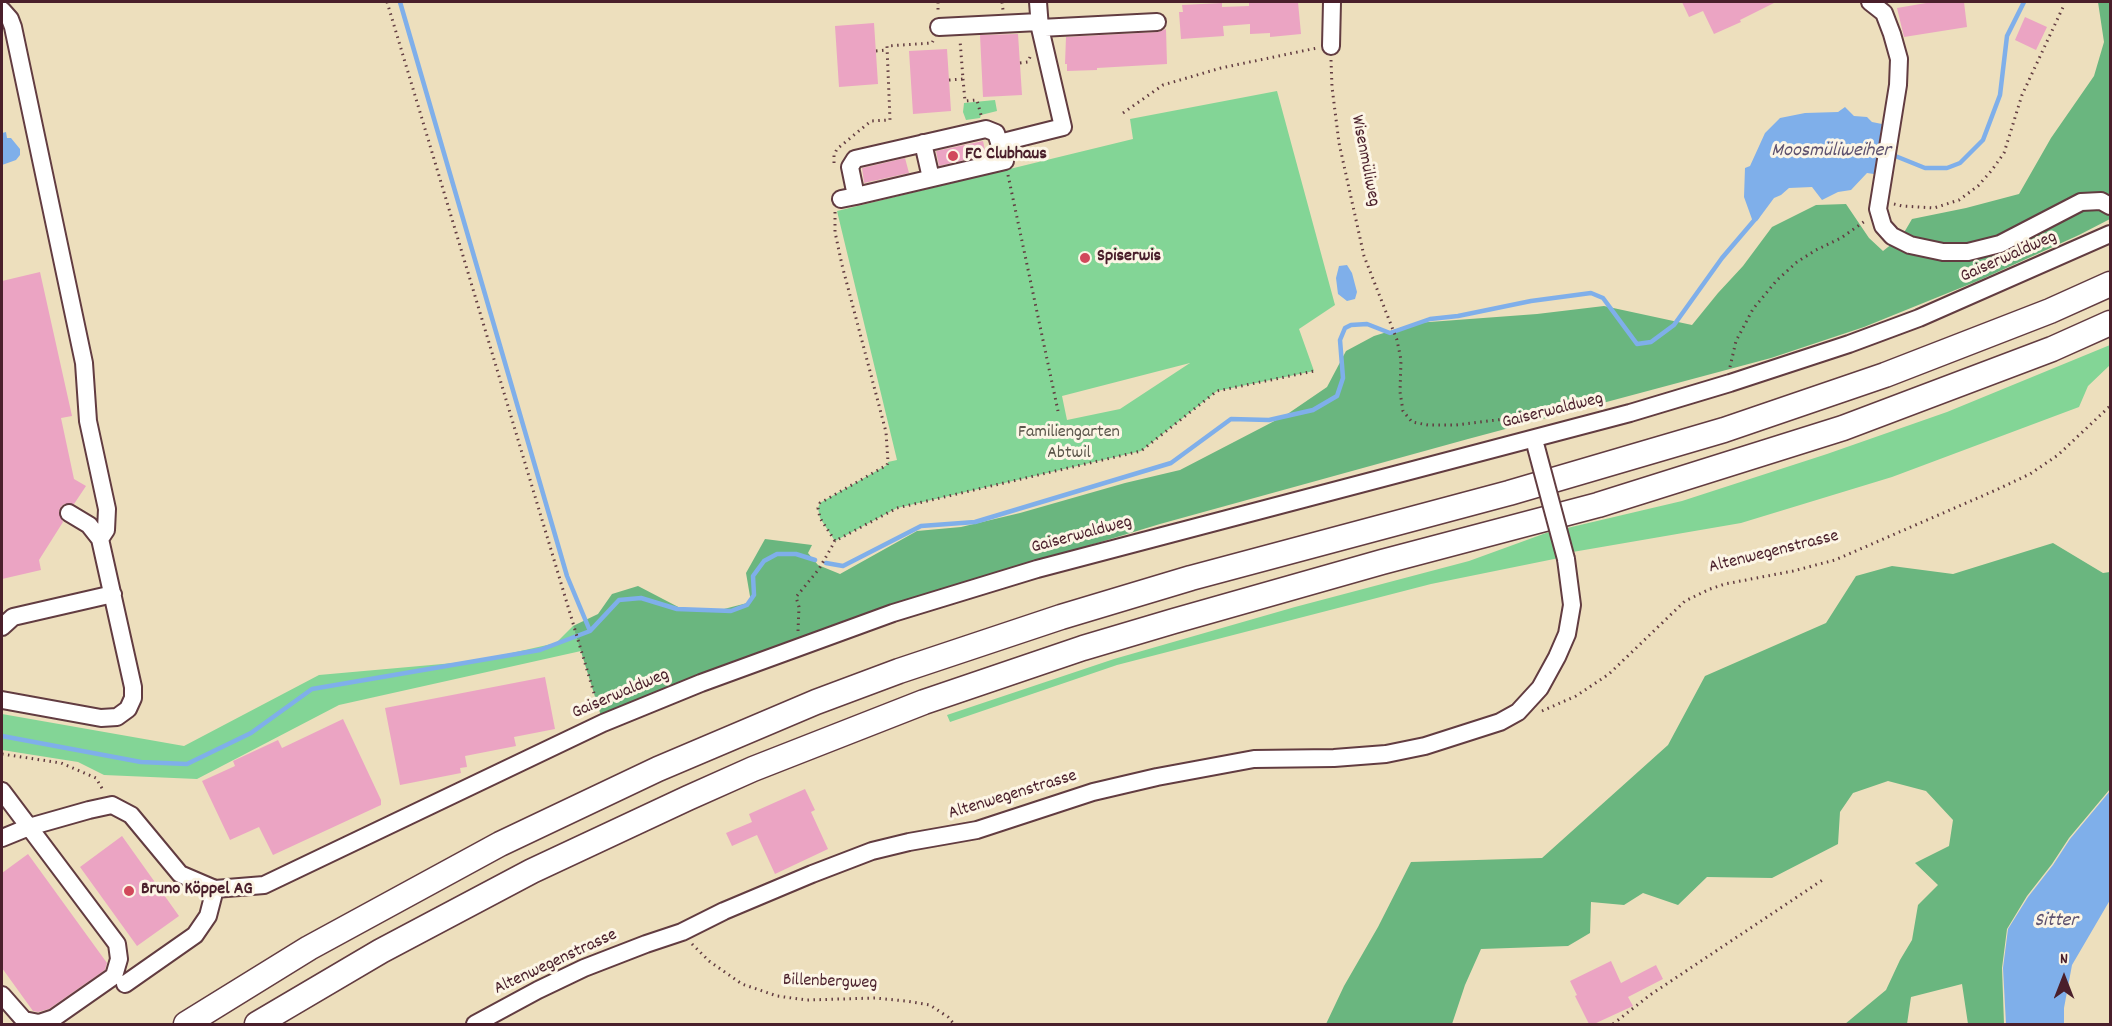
<!DOCTYPE html>
<html>
<head>
<meta charset="utf-8">
<style>
	body { margin:0 }
	#map { position:relative; width:2112px; height:1026px; overflow:hidden; background:#eddfbd; font-family:Dekko,sans-serif }
	canvas { display:block }
	.frame { position:absolute; inset:0; border:3px solid #4a1f2b; pointer-events:none }
	.north { position:absolute; left:2034px; top:948px; width:60px; height:60px; -webkit-text-stroke:4px #fcf5e5; paint-order:stroke; rotate:0deg; font-size:16px; font-weight:700; line-height:24px; text-align:center; color:#4a1f2b }
	.north::after { content:''; display:block; margin:auto; width:21px; height:27px; background:#4a1f2b; clip-path:polygon(50% 0,100% 100%,50% 72%,0 100%) }
</style>
</head>
<body>
<div id="map">
<canvas width="2112" height="1026"></canvas>
<div class="frame"></div>
<div class="north">N</div>
</div>
<script>
const context = document.querySelector('canvas').getContext('2d');
context.lineJoin = 'round';
function fill(path, color) { context.fillStyle = color; context.fill(path, 'evenodd'); }
const poly = rows => new Path2D(rows.map(r => 'M' + r).join(''));
function strokePath(path, color, width, dash) { context.strokeStyle = color; context.lineWidth = width; context.lineCap = dash ? 'butt' : 'round'; context.setLineDash(dash || []); context.stroke(path); }
function label(font, color, halo, rows, align = 'center') {
  context.font = font + ' Dekko,sans-serif'; context.lineWidth = 6; context.setLineDash([]); context.textBaseline = 'middle'; context.strokeStyle = halo; context.fillStyle = color; for (const [text, x, y, turn = 0] of rows) {
    context.save(); context.translate(x, y); context.rotate((+turn || 0) * Math.PI / 180); context.textAlign = isNaN(turn) ? turn : align; if (halo) context.strokeText(text, 0, 0); context.fillText(text, 0, 0); context.restore();
  }
}
fill(poly([
	[1277,91,1335,305,1299,329,1314,371,1217,391,1141,451,897,508,835,541,820,518,818,508,820,503,887,465,888,462,897,460,837,211,1133,139,1130,119],
	[1190,363,1120,409,1067,420,1062,396],
	[995,100,997,111,981,115,980,118,966,120,963,112,964,103],
	[2110,345,2110,365,2088,386,2079,407,1892,477,1741,523,1561,554,1559,558,1431,584,1117,665,950,722,947,715,1114,659,1295,607,1469,561,1546,533,1682,501,1827,454,1947,412],
	[573,626,581,651,339,705,197,779,104,775,78,762,2,750,2,714,184,746,319,675,476,661,556,643]
]), '#83d596');
fill(poly([
	[2098,2,2110,2,2110,219,2079,235,1980,280,1864,327,1771,358,1468,439,1160,524,909,600,700,674,616,708,601,716,573,626,598,614,612,594,638,586,686,611,724,609,751,602,746,573,765,539,812,545,808,553,818,565,840,574,917,531,961,527,1020,513,1125,483,1180,470,1286,415,1327,387,1346,351,1374,336,1416,323,1537,314,1604,306,1692,325,1718,293,1743,266,1772,227,1816,205,1846,204,1869,238,1883,251,1902,236,1912,219,1966,208,2019,194,2051,138,2094,76,2104,42],
	[2053,543,2103,573,2110,572,2110,789,2069,838,2052,864,2027,896,2007,929,2002,968,2004,1024,1968,1024,1962,984,1911,997,1907,1024,1845,1024,1886,990,1900,960,1912,940,1918,905,1938,885,1915,863,1949,846,1953,820,1926,791,1888,781,1853,793,1840,812,1838,844,1772,878,1707,877,1678,905,1643,893,1624,905,1591,902,1590,933,1568,946,1481,949,1465,985,1452,1024,1326,1024,1344,986,1378,927,1411,862,1542,858,1668,745,1705,676,1826,623,1856,576,1892,566,1953,574]
]), '#6ab67f');
fill(poly([
	[1845,107,1854,116,1867,117,1872,122,1882,124,1874,174,1867,173,1851,190,1838,192,1822,200,1812,187,1789,188,1781,195,1774,198,1757,221,1753,222,1744,197,1745,168,1750,166,1765,133,1780,118,1805,113,1838,112],
	[6,132,7,138,11,138,20,149,20,155,16,160,2,165,2,133],
	[1347,265,1352,273,1357,292,1355,299,1347,301,1338,294,1336,278,1339,266],
	[2110,791,2110,900,2072,965,2064,1008,2064,1024,2006,1024,2003,968,2008,929,2028,897,2053,865,2070,839]
]), '#7fafea');
strokePath(poly([
	[400,2,567,576,590,631],
	[1872,149,1878,149,1925,168,1947,168,1960,163,1983,140,2000,95,2007,36,2024,2],
	[826,563,843,566,921,526,975,522,1171,463,1231,419,1269,420,1313,410,1337,396,1343,378,1340,340,1345,328,1351,325,1367,324,1390,333,1430,319,1458,316,1531,301,1591,293,1603,298,1637,344,1651,342,1674,325,1722,258,1757,217],
	[2,736,141,762,187,764,251,733,312,689,540,650,590,631,619,600,641,598,677,609,731,611,747,605,754,595,753,576,764,561,777,554,796,554,815,560]
]), '#7fafea', 4.5);
fill(poly([
	[1249,2,1298,2,1301,34,1270,37,1270,33,1250,34,1250,24,1223,26,1224,36,1181,39,1179,12,1183,12,1182,5,1222,3,1222,7,1249,6],
	[1682,2,1776,2,1740,20,1741,22,1714,34,1703,11,1689,17],
	[1932,2,1964,2,1967,27,1904,37,1897,8],
	[2025,17,2047,27,2036,50,2015,40],
	[874,23,878,84,839,87,835,26],
	[1166,29,1167,64,1097,68,1097,70,1067,71,1067,64,1065,64,1066,37,1158,32],
	[1018,34,1022,95,983,97,980,35],
	[947,49,951,111,913,114,909,51],
	[983,141,986,155,939,166,936,151],
	[905,158,909,173,864,183,862,168],
	[40,272,72,416,61,418,74,479,86,486,74,504,64,504,60,508,59,513,63,522,39,560,41,570,2,579,2,281],
	[545,677,555,729,514,737,516,746,465,756,467,767,460,768,461,773,400,785,385,708],
	[343,719,381,800,381,805,273,855,259,827,230,840,202,781,235,766,233,761,278,740,282,748],
	[805,789,815,810,811,812,828,849,775,874,757,835,732,846,726,833,752,822,749,814],
	[122,836,179,916,137,946,80,867],
	[28,854,107,963,105,970,49,1009,38,1012,33,1011,2,968,2,873],
	[1611,961,1621,983,1656,965,1663,979,1628,997,1633,1006,1594,1024,1589,1024,1575,996,1577,995,1570,981]
]), '#eba4c3');
const minor = poly([
	[1870,2,1884,13,1892,34,1899,59,1898,85,1878,209,1883,226,1892,236,1910,245,1943,252,1968,252,2000,244,2081,202,2101,201,2110,206],
	[2,10,10,19,13,27,84,363,88,421,107,509,106,530,100,539],
	[939,27,1039,22],
	[1040,28,1157,22],
	[1331,46,1332,2],
	[923,143,931,178],
	[999,143,1063,127,1040,28,1038,2],
	[841,199,856,196,1005,161,996,133,986,129,855,159,850,167,856,196],
	[2,627,13,617,113,594],
	[2,700,101,718,117,717,128,709,133,698,133,687,100,539,89,525,69,513],
	[2,791,117,944,119,959,114,976,54,1018,39,1023,24,1020,2,995],
	[2,838,29,827,89,810,112,805,131,815,180,874,215,889,264,885,603,723,701,683,893,613,1037,569,1630,413,1730,383,1849,344,1919,318,2110,234],
	[125,984,195,935,208,916,215,889],
	[475,1024,538,990,584,968,646,944,682,932,724,911,812,874,872,851,909,842,977,830,1093,792,1157,777,1254,759,1334,758,1386,754,1425,746,1500,722,1518,712,1540,688,1557,657,1567,634,1572,605,1566,559]
]);
const highway = poly([
	[186,1024,309,948,500,844,658,769,816,702,899,671,1061,617,1191,578,1509,493,1724,430,1885,375,2050,311,2110,284],
	[257,1024,381,951,532,871,688,798,753,769,924,702,1083,648,1174,621,1382,562,1598,505,1843,428,2052,349,2110,323]
]);
strokePath(minor, '#623c41', 20);
strokePath(highway, '#623c41', 27);
strokePath(poly([
	[387,2,599,710],
	[938,2,938,12],
	[1002,2,1003,10],
	[876,51,887,50],
	[1331,60,1332,87,1339,143,1364,256,1397,340,1401,360,1400,392,1403,411,1412,422,1428,425,1456,425,1513,418,1527,419,1532,423],
	[1020,63,1028,62,1030,57],
	[963,79,965,101,977,100,981,115],
	[949,80,963,79,960,40],
	[1123,113,1163,85,1221,68,1317,48],
	[834,163,834,155,837,149,871,121,890,120,887,46,932,43,933,41],
	[1008,175,1058,411],
	[1894,204,1902,206,1934,208,1959,200,1978,186,1992,170,2004,153,2022,95,2064,5],
	[835,212,835,232,842,265,886,432,888,462,887,465,820,503,818,508,820,518,835,541,897,508,1141,451,1217,391,1314,371],
	[1730,367,1736,341,1753,309,1777,280,1797,262,1816,250,1841,238,1865,221],
	[798,631,799,607,796,597,819,569,835,541],
	[1542,711,1576,696,1609,674,1685,601,1710,589,1725,584,1793,571,1835,560,1996,490,2030,474,2058,455,2110,406],
	[2,754,61,763,96,778,103,790],
	[692,944,709,961,742,984,777,996,807,1000,875,998,906,1001,930,1005,948,1017,954,1024],
	[1613,1024,1650,995,1824,879]
]), '#623c41', 3, [1.5, 4.5]);
strokePath(minor, '#fff', 16);
strokePath(highway, '#fff', 24);
const minorBridge = poly([
	[1536,447,1566,559]
]);
strokePath(minorBridge, '#623c41', 20, []);
strokePath(minorBridge, '#fff', 16);
for (const [x, y, r, color] of [
	[953,156,6,"#d1495b"],
	[1085,258,6,"#d1495b"],
	[129,891,6,"#d1495b"]
]) { const dot = new Path2D(); dot.arc(x, y, r, 0, 2 * Math.PI); context.fillStyle = color; context.fill(dot); strokePath(dot, '#fcf5e5', 2); }
label('bold 18px', '#4a1f2b', '#fcf5e5', [
	["FC Clubhaus",965,156],
	["Spiserwis",1097,258],
	["Bruno Köppel AG",141,891]
], 'left');
label('18px', '#4a1f2b', '#fcf5e5', [
	["Wisenmüliweg",1364,161,79],
	["Gaiserwaldweg",2009,258,-24],
	["Gaiserwaldweg",1553,412,-14],
	["Gaiserwaldweg",1082,536,-15],
	["Altenwegenstrasse",1774,553,-14],
	["Gaiserwaldweg",621,695,-23],
	["Altenwegenstrasse",1013,796,-17],
	["Altenwegenstrasse",556,963,-25],
	["Billenbergweg",830,983,2]
]);
label('18px', '#5b564b', '#fcf5e5', [
	["Familiengarten",1069,434],
	["Abtwil",1069,455]
]);
label('italic 20px', '#5d516e', '#fcf5e5', [
	["Moosmüliweiher",1831,152],
	["Sitter",2056,922]
]);
</script>
</body>
</html>
